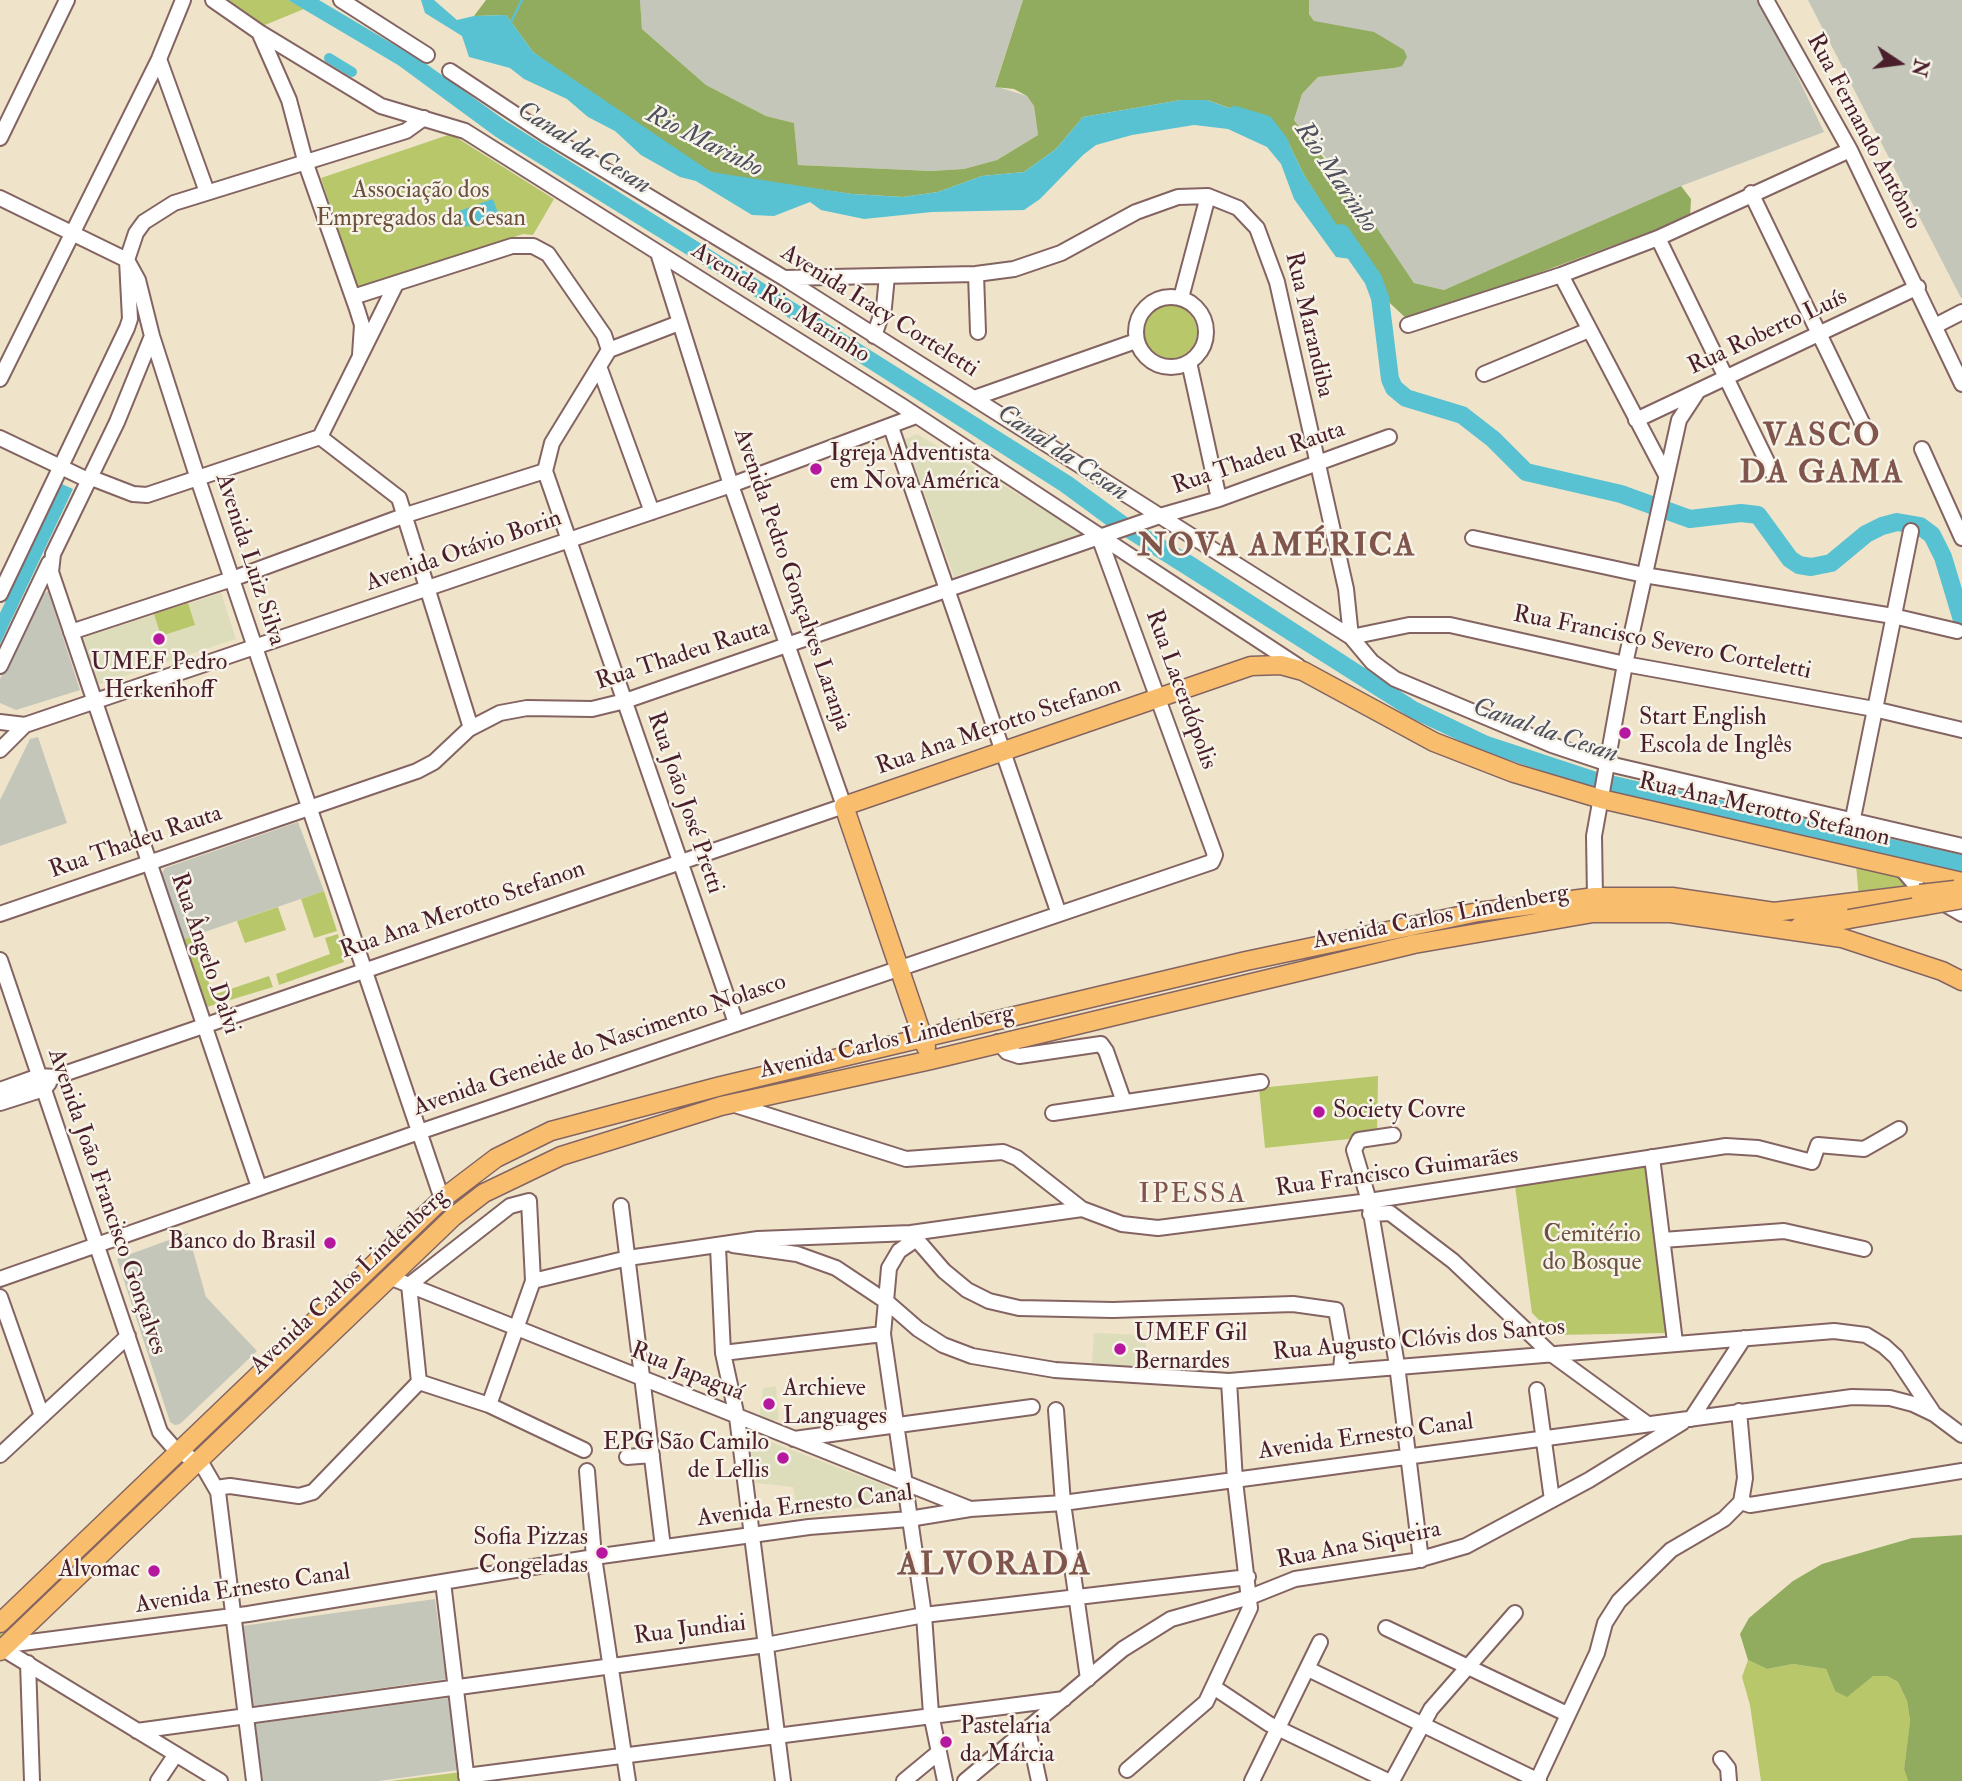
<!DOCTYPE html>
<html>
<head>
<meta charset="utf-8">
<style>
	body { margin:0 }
	#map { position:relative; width:1962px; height:1781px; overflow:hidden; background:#efe4c9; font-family:"IM FELL Double Pica",serif }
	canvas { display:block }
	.north { position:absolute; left:1864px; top:28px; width:70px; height:70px; -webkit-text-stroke:5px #f7f3e8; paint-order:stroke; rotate:103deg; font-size:19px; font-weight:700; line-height:28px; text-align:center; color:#4a1f2b }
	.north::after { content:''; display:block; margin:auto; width:24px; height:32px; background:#4a1f2b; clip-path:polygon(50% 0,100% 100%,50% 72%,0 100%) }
</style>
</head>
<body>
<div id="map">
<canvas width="1962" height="1781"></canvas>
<div class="north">N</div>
</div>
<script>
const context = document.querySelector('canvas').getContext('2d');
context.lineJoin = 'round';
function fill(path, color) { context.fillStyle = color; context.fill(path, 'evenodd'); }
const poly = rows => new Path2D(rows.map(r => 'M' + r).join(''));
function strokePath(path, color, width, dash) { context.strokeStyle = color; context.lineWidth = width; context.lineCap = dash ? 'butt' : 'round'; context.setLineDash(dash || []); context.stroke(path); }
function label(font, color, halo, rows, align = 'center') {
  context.font = font + ' "IM FELL Double Pica",serif'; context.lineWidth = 5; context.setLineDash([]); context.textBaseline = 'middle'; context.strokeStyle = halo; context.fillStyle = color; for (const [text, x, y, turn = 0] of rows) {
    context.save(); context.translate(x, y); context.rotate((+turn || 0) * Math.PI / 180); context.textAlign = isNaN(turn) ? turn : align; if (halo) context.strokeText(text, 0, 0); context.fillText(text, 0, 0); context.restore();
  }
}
fill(poly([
	[917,434,1080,531,1080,535,954,577,905,439],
	[221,593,236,639,97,685,82,638],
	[1094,1333,1146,1335,1146,1371,1092,1363],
	[776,1386,779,1420,759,1420,763,1388],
	[747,1433,897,1490,899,1501,799,1518,793,1487,756,1483]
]), '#deddbb');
fill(poly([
	[640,0,1023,0,995,86,1027,96,1034,106,1038,135,997,160,964,169,931,171,798,165,794,123,766,116,706,85,642,29],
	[1309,0,1761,0,1824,132,1681,186,1444,290,1414,283,1332,165,1294,120,1302,94,1318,77,1394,68,1314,21,1309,14],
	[1808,0,1962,0,1962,297,1961,298],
	[48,591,80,690,16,710,0,703,0,679,38,598],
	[38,737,67,823,0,846,0,800,30,739],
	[298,822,324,891,184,939,162,873,165,868],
	[188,1233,206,1297,257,1351,180,1424,175,1425,170,1422,117,1259],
	[435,1599,446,1679,253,1706,242,1626],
	[448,1698,458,1770,379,1781,263,1781,255,1724]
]), '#c3c6b9');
fill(poly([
	[217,0,288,0,304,9,260,27],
	[451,134,554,199,533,235,523,234,358,289,321,178],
	'1143 332a27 27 0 1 1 54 0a27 27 0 1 1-54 0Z',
	[188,603,195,625,161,636,154,614],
	[1856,864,1896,874,1929,916,1861,924],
	[324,891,337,931,314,938,301,899],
	[278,907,286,930,245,943,237,921],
	[338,934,344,962,279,985,276,974,330,954,325,938],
	[193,936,213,995,269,976,273,987,207,1007,184,939],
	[1378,1076,1377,1136,1265,1148,1259,1088],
	[1645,1166,1651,1173,1668,1333,1554,1335,1532,1313,1515,1186],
	[168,1472,172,1474,0,1640,0,1633],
	[1748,1660,1767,1669,1793,1664,1826,1669,1835,1691,1873,1676,1887,1676,1898,1682,1907,1701,1910,1721,1904,1769,1908,1781,1761,1781,1750,1705,1742,1677],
	[462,1772,463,1781,390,1781]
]), '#b7c76a');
fill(poly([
	[486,0,640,0,642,29,706,85,766,116,794,123,798,165,931,171,964,169,997,160,1038,135,1034,106,1027,96,1014,89,995,87,1023,0,1309,0,1309,14,1314,21,1374,32,1404,50,1407,57,1402,66,1394,68,1318,77,1302,94,1294,120,1368,215,1414,283,1444,290,1681,186,1691,199,1690,217,1409,321,1378,292,1304,175,1285,136,1232,109,1207,100,1181,100,1083,117,1056,149,1024,172,982,176,938,192,903,197,852,194,726,176,711,172,678,153,544,60,533,52,506,15,474,16],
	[1962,1535,1962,1781,1908,1781,1904,1769,1910,1721,1907,1701,1898,1682,1887,1676,1873,1676,1847,1697,1835,1691,1826,1669,1793,1664,1767,1669,1748,1660,1740,1634,1749,1618,1793,1581,1822,1564,1912,1538]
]), '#91ac5e');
fill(poly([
	[288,0,319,0,425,63,506,121,1072,477,1131,520,1194,557,1417,702,1488,736,1597,772,1962,855,1962,872,1595,788,1481,751,1409,717,1109,527,1060,491,786,316,496,137,398,65],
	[421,0,434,0,457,20,474,16,506,15,533,52,711,172,852,194,903,197,938,192,982,176,1024,172,1056,149,1083,117,1181,100,1207,100,1253,117,1285,136,1304,175,1355,253,1351,259,1336,257,1294,199,1281,164,1267,147,1228,129,1194,125,1132,135,1096,145,1083,155,1040,199,1024,210,932,212,864,219,821,210,810,202,774,216,752,215,696,181,680,177,641,155,615,131,588,117,567,99,524,79,510,68,469,57,462,36,425,13],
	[493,199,499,216,465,227,459,211],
	[62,484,73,489,0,644,0,613]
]), '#58c2d2');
strokePath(poly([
	[511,22,522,0]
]), '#58c2d2', 2.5);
strokePath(poly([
	[329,58,352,72]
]), '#58c2d2', 10);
strokePath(poly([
	[1235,115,1265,124,1280,144],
	[1341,233,1373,279,1380,298,1390,379,1394,388,1406,398,1462,415,1493,439,1526,472,1621,494,1690,519,1741,513,1758,515,1790,559,1799,565,1811,567,1831,563,1866,534,1882,526,1897,522,1920,526,1932,535,1943,557,1962,620]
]), '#58c2d2', 18);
const minor = poly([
	[213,0,259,32,381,106,465,131,902,406,1298,666],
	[341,0,427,55],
	[1766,0,1850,150,1962,384],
	[259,32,289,100,306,164,357,309,362,325,360,355],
	[159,59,207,192],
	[450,71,545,134,784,278,1351,637,1372,662,1395,679,1552,745,1609,764,1962,846],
	[0,138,67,0],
	[1751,193,1869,437],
	[0,198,127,260],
	[1658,238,1774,476],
	[127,260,138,280,152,336,198,479,442,1199],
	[976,274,978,332],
	[1561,275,1666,475],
	[784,278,976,274,1014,269,1061,253,1136,212,1178,197,1208,196,1238,208,1257,228,1277,282,1346,589,1351,637],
	'1136 332a35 35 0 1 1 70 0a35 35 0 1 1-70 0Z',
	[353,297,512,246,533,246,548,254,604,335,609,350,552,443,545,471,736,1023],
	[1181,298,1208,196],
	[1408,325,1561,275,1658,238,1850,150],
	[1935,326,1962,312],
	[152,336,117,422,53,554,51,572,259,1187],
	[874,336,884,307,887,276],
	[609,350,679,323],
	[1189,362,1219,499],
	[600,369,652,512],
	[1484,374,1589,330],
	[0,379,159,59,183,0],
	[974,398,1136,341],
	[1636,420,1918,287],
	[891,427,1059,914],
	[320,437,399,498,471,728],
	[320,437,395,286],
	[0,438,88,480],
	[1922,449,1962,538],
	[89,477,133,494,147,495,320,437],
	[1473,538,1644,575,1893,616,1957,631],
	[0,594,127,328,130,319,127,260,136,233,144,222,174,203,406,131,424,118],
	[71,632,232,579,406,515,545,471],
	[1351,637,1409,625,1450,625,1625,664,1874,709,1962,730],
	[0,666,49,563],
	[0,722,25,725],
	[0,750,25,725,731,485,916,416],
	[1853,818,1911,531],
	[1901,868,1920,890,1962,914],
	[1595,897,1594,836,1625,664,1679,420,1698,391],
	[0,914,417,771,434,762,469,729,500,713,527,708,592,709,625,701,1160,516,1219,499,1389,437],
	[0,960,160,1432,173,1447,203,1466,218,1492,254,1781],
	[998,1042,1007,1052,1019,1056,1101,1044,1106,1051,1124,1102],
	[0,1090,39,1076,55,1077,844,806,731,485,659,256],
	[0,1103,44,1089,49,1083],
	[732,1104,906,1159,1003,1152,1017,1158,1082,1209,1122,1224,1158,1228,1369,1201,1726,1146,1758,1148,1812,1162,1818,1145,1864,1149,1899,1129],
	[1053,1113,1261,1082],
	[1393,1135,1359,1140,1354,1150,1369,1201,1397,1365,1421,1560],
	[1652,1157,1675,1342],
	[621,1206,663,1547],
	[1370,1214,1390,1213,1453,1261,1550,1353,1646,1423],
	[912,1234,944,1271,967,1290,989,1301,1019,1308,1113,1310,1293,1304,1336,1310,1343,1349,1341,1369],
	[915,1240,899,1251,889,1268,883,1334,924,1615,931,1714,945,1781],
	[1663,1240,1784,1231,1864,1249],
	[733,1245,797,1254,836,1268,887,1302,918,1329,943,1345,972,1356,1055,1370,1229,1381,1834,1331,1866,1335,1884,1346,1896,1357,1932,1411],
	[718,1247,723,1353,737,1417,783,1781],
	[389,1277,968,1508],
	[0,1279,419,1132,1212,862,1215,855,1099,537],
	[533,1281,628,1258,758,1239,911,1233,1082,1209],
	[0,1297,42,1416],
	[723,1353,883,1334],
	[419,1382,409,1285,510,1206,529,1201,533,1281,489,1405],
	[419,1382,489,1405,584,1450],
	[1537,1390,1552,1500],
	[1056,1410,1063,1503,1088,1679],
	[1691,1419,1744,1338],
	[794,1439,1032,1407],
	[0,1455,128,1336],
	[627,1457,652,1455],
	[587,1471,594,1557,628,1781],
	[216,1488,230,1486,299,1496,313,1492,419,1382],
	[1741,1502,1750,1505,1962,1471],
	[443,1582,467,1781],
	[1386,1628,1567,1714],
	[7,1645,248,1614,594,1557,809,1527,909,1519,970,1509,1063,1503,1852,1397,1890,1398,1913,1404,1934,1414,1962,1435],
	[3,1649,220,1781],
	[28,1663,32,1781],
	[1308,1669,1539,1781],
	[1215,1688,1269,1724,1388,1781],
	[1028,1730,1039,1781],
	[137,1731,766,1645,924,1615,1248,1577],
	[1721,1759,1728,1768,1729,1781],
	[1127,1770,1206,1702,1250,1608,1235,1481,1229,1381],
	[466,1776,1064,1699],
	[158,1781,176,1754],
	[904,1781,939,1752],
	[965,1781,1123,1649,1171,1619,1250,1597,1295,1579,1414,1561,1466,1546,1589,1480,1683,1422],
	[1252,1781,1320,1642],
	[1392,1781,1431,1709,1515,1613],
	[1537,1781,1597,1653,1605,1623,1619,1601,1671,1550,1724,1519,1741,1502,1745,1478,1739,1411]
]);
const major = poly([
	[1800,926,1849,919],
	[926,1047,844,806,1251,666,1281,665,1303,671,1434,742,1514,773,1601,799,1962,882],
	[0,1623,442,1199,496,1158,551,1131,721,1086,1246,961,1478,912,1595,897,1672,897,1774,912,1920,894],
	[0,1651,453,1217,484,1193,561,1156,721,1106,931,1060,1414,944,1593,913,1671,913,1842,938,1942,971,1962,981]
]);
strokePath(minor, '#846462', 18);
strokePath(major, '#846462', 21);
strokePath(minor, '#fff', 14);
strokePath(major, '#f9be6d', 18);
const majorBridge = poly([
	[1920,894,1955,890],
	[1849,919,1962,899]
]);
strokePath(majorBridge, '#846462', 21, []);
strokePath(majorBridge, '#f9be6d', 18);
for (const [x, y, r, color] of [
	[816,469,7,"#b5179e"],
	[159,639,7,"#b5179e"],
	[1625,733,7,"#b5179e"],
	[1319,1112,7,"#b5179e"],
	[330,1243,7,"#b5179e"],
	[1120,1349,7,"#b5179e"],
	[769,1404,7,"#b5179e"],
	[783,1458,7,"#b5179e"],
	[602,1553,7,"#b5179e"],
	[154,1571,7,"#b5179e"],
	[946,1742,7,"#b5179e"]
]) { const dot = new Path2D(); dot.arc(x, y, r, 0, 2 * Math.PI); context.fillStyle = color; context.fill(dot); strokePath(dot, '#f7f3e8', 2.5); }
label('24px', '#4a1f2b', '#f7f3e8', [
	["Rua Fernando Antônio",1863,132,62],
	["Avenida Rio Marinho",780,304,32],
	["Avenida Iracy Corteletti",879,312,32],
	["Rua Marandiba",1308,325,77],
	["Rua Roberto Luís",1768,333,-25],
	["Rua Thadeu Rauta",1259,459,-19],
	["Avenida Otávio Borin",464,552,-19],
	["Avenida Luiz Silva",249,560,72],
	["Avenida Pedro Gonçalves Laranja",791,580,71],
	["Rua Francisco Severo Corteletti",1662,644,11],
	["Rua Thadeu Rauta",683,656,-18],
	["Rua Lacerdópolis",1180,690,70],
	["Rua Ana Merotto Stefanon",999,727,-19],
	["Rua João José Pretti",684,803,71],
	["Rua Ana Merotto Stefanon",1764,811,13],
	["Rua Thadeu Rauta",136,843,-19],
	["Rua Ana Merotto Stefanon",463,911,-19],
	["Avenida Carlos Lindenberg",1441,918,-11],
	["Rua Ângelo Dalvi",204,954,71],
	["Avenida Carlos Lindenberg",887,1043,-13],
	["Avenida Geneide do Nascimento Nolasco",600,1046,-19],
	["Rua Francisco Guimarães",1397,1173,-8],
	["Avenida João Francisco Gonçalves",106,1202,71],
	["Avenida Carlos Lindenberg",350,1282,-43],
	["Rua Augusto Clóvis dos Santos",1419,1341,-5],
	["Rua Japaguá",687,1373,22],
	["Avenida Ernesto Canal",1366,1438,-8],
	["Avenida Ernesto Canal",805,1507,-7],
	["Rua Ana Siqueira",1359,1546,-11],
	["Avenida Ernesto Canal",243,1590,-9],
	["Rua Jundiai",690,1631,-7]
]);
label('24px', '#6b513e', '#f7f3e8', [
	["Associação dos",421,192],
	["Empregados da Cesan",421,220],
	["Cemitério",1592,1236],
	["do Bosque",1592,1264]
]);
label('24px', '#4a1f2b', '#f7f3e8', [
	["Igreja Adventista",830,455],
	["em Nova América",830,483],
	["UMEF Pedro",159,664,"center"],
	["Herkenhoff",159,692,"center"],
	["Start English",1639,719],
	["Escola de Inglês",1639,747],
	["Society Covre",1333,1112],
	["Banco do Brasil",316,1243,"right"],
	["UMEF Gil",1134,1335],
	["Bernardes",1134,1363],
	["Archieve",783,1390],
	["Languages",783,1418],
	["EPG São Camilo",769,1444,"right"],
	["de Lellis",769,1472,"right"],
	["Sofia Pizzas",588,1539,"right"],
	["Congeladas",588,1567,"right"],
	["Alvomac",140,1571,"right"],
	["Pastelaria",960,1728],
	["da Márcia",960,1756]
], 'left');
label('italic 26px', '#4e505d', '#f7f3e8', [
	["Rio Marinho",704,143,27],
	["Canal da Cesan",583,149,32],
	["Rio Marinho",1335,178,56],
	["Canal da Cesan",1062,454,34],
	["Canal da Cesan",1545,732,19]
]);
context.letterSpacing = '2px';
label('28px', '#80554c', '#f7f3e8', [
	["IPESSA",1193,1196]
]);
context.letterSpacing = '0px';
context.letterSpacing = '2px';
label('bold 32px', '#80554c', '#f7f3e8', [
	["VASCO",1822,438],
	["DA GAMA",1822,475],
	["NOVA AMÉRICA",1277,548],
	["ALVORADA",995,1567]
]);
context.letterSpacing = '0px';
</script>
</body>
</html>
